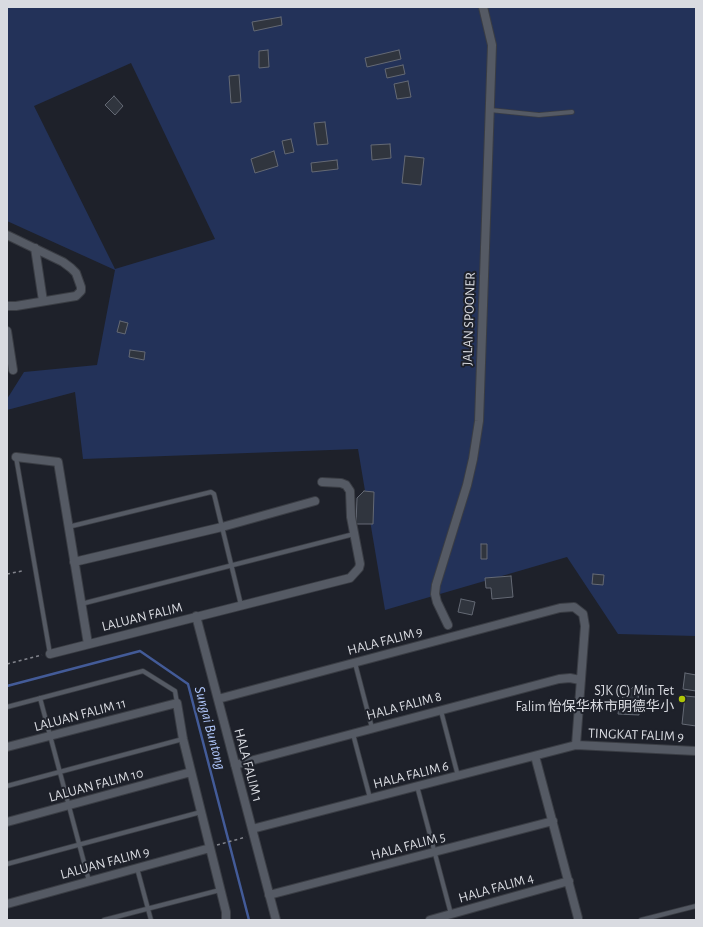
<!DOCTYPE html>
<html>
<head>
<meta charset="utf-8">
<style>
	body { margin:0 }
	#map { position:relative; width:703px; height:927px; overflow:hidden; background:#1e212a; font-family:"Alegreya Sans",sans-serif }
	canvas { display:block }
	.frame { position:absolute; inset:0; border:8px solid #d9dbe1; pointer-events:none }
</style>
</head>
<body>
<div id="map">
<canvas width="703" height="927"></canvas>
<div class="frame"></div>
</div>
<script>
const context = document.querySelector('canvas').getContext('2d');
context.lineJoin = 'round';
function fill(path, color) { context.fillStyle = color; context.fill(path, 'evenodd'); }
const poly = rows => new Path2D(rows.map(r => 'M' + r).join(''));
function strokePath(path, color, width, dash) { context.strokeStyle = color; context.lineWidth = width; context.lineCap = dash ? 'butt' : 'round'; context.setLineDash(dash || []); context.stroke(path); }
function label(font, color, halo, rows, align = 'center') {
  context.font = font + ' "Alegreya Sans","Noto Sans SC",sans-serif'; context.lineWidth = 4; context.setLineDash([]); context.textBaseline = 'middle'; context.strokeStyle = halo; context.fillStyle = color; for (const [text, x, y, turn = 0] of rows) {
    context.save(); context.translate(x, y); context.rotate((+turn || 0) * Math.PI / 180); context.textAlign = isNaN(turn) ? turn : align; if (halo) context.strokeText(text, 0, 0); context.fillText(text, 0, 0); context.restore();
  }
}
fill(poly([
	[7,7,696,7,696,636,618,634,567,557,385,610,358,449,83,459,75,392,7,410,7,399,24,372,97,365,115,270,7,221],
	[131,63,215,239,115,269,34,106]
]), '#233259');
strokePath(poly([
	[7,686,140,651,188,684,249,920]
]), '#435b98', 2.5);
const building = poly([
	[281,17,282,25,254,31,252,22,281,17],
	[268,50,269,67,259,68,259,51,268,50],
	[399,50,401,59,367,67,365,58,399,50],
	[403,65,405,74,387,78,385,69,403,65],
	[239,75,241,102,231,103,229,76,239,75],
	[408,81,411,97,397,99,394,84,408,81],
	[114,96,123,106,115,115,105,105,114,96],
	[325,122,328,144,317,145,314,123,325,122],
	[291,139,294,152,285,154,282,141,291,139],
	[390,144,391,158,372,160,371,145,390,144],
	[274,151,278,166,255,173,251,159,274,151],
	[405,156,424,158,421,185,402,183,405,156],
	[337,160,338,169,312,172,311,163,337,160],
	[120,321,128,323,125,334,117,332,120,321],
	[130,350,145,352,144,360,129,357,130,350],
	[364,491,374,492,373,524,356,524,357,498,364,491],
	[481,544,487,544,487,559,481,559,481,544],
	[593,574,604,575,603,585,592,584,593,574],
	[511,576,513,597,492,599,491,588,486,588,485,578,511,576],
	[461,599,475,602,472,615,458,612,461,599],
	[685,673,696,675,696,691,683,689,685,673],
	[634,686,638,687,639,715,618,714,620,700,634,686],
	[685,696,696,697,696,726,682,724,685,696]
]);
fill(building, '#30353e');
strokePath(building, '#646974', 1);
const lane = poly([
	[490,110,539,115,572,112],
	[16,457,50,654],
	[68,527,211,492,214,494,241,605],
	[81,604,354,534],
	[355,663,372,728],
	[40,698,89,881],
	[7,707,143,671,175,691,177,703],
	[441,711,458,776],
	[353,734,370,798],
	[7,786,183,739],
	[417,786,451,914],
	[7,864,201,812],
	[137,868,151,920],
	[104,920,220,890],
	[641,920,696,906]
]);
const street = poly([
	[7,235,63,262,71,268,76,273,81,287,81,291,76,296,16,306,7,306],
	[35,248,43,301],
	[7,331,13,370],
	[16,457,58,462,88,644],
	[74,562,222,527,315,501],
	[196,616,276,920],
	[448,625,437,602,435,594,436,585,467,485,473,459,479,421,492,45,483,7],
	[50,654,350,578,359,568,360,564,351,517,350,491,346,485,341,483,322,482],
	[218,699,560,608,574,607,583,614,585,626,576,745],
	[7,747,177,703,183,739,226,912,226,920],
	[535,756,578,918],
	[235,765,559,679,570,678,580,680],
	[7,822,191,772],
	[252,829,576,745,696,751],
	[269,895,553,821],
	[7,904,210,848],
	[430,920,569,881]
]);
strokePath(lane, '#3a3d44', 5.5);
strokePath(street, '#3a3d44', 10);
strokePath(poly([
	[7,574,22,571],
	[7,664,42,655],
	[217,845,246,837]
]), '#82848c', 1.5, [3, 3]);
strokePath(lane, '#555a64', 4);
strokePath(street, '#555a64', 8);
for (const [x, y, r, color] of [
	[682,699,4,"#afc506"]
]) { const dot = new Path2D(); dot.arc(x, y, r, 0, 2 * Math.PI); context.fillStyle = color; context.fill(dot); strokePath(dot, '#1e212a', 1.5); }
label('14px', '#d9dbe1', '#1e212a', [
	["JALAN SPOONER",469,319,-88],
	["LALUAN FALIM",142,617,-14],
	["HALA FALIM 9",385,641,-15],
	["HALA FALIM 8",404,706,-15],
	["LALUAN FALIM 11",80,715,-15],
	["TINGKAT FALIM 9",636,735,2],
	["HALA FALIM 1",248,765,75],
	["HALA FALIM 6",411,775,-14],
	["LALUAN FALIM 10",96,785,-15],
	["HALA FALIM 5",408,846,-15],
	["LALUAN FALIM 9",105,863,-15],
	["HALA FALIM 4",496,888,-16]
]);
label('14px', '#d9dbe1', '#1e212a', [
	["SJK (C) Min Tet",674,691],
	["Falim 怡保华林市明德华小",674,707]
], 'right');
label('italic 15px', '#afc6fb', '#1e212a', [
	["Sungai Buntong",210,728,75]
]);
</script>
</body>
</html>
